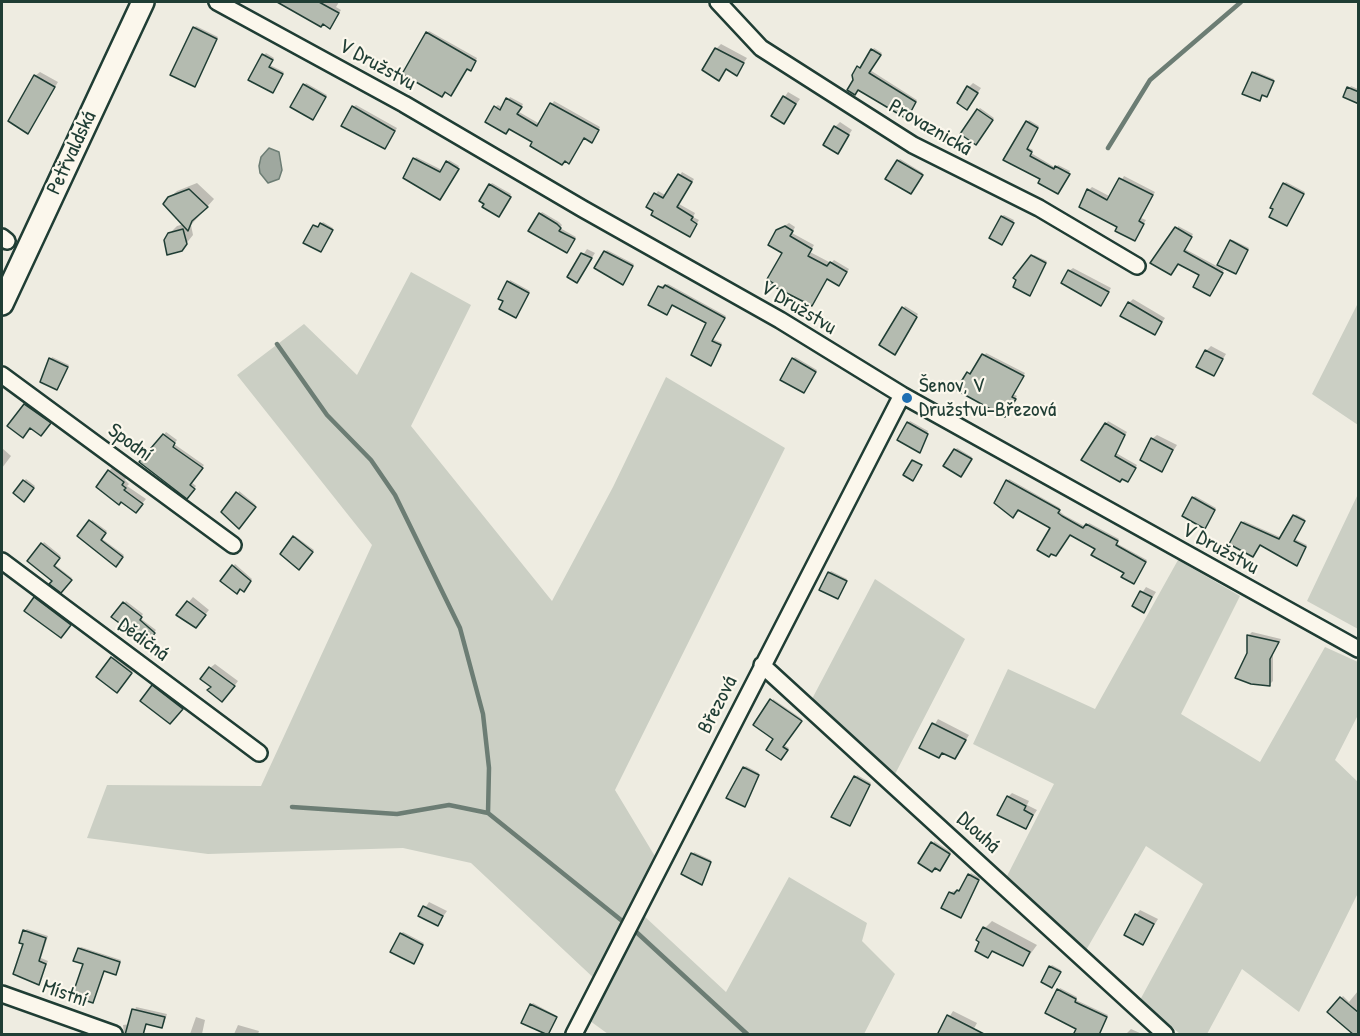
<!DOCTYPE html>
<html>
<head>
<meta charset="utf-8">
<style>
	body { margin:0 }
	#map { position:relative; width:1360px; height:1036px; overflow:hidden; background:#eeece1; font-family:"Patrick Hand",sans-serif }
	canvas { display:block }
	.frame { position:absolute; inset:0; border:3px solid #1f3d34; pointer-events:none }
</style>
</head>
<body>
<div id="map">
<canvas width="1360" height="1036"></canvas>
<div class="frame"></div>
</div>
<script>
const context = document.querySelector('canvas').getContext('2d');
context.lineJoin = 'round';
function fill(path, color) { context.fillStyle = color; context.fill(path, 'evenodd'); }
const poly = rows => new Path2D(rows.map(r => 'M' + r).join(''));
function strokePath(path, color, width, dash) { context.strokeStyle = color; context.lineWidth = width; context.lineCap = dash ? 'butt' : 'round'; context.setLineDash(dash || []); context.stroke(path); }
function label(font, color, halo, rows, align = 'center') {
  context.font = font + ' "Patrick Hand",sans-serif'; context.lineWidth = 4.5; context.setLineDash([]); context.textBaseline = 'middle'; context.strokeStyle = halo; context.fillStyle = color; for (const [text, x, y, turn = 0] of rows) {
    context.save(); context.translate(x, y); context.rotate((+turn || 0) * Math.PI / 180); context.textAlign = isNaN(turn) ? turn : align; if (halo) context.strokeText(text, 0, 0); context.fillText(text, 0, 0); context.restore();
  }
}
fill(poly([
	[411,272,471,305,411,426,552,601,613,487,666,377,785,448,615,790,659,863,598,982,471,863,403,848,208,854,87,838,107,785,261,786,372,545,237,375,304,324,357,375],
	[1358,303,1358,425,1312,394],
	[1358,494,1358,629,1307,601],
	[1178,560,1240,596,1181,714,1260,762,1325,647,1358,662,1358,715,1335,760,1358,782,1358,893,1299,1012,1242,969,1207,1034,1180,1034,1140,1000,1203,884,1146,846,1085,952,1006,878,1054,784,973,744,1008,669,1095,709],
	[875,579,965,639,893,778,812,699],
	[789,877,867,923,862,941,895,974,864,1034,608,1034,586,1018,643,915,726,992]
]), '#cbcfc4');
const water = poly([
	[269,148,279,152,282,170,279,179,268,183,260,173,259,166,261,157,269,148]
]);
fill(water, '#9fa89f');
strokePath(water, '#6c7d74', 1.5);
fill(poly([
	[293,2,339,2,336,7,341,10,333,24],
	[196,26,218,37,196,83,194,28],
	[429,31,477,58,473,67,427,33],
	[721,44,747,58,736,74,727,68,719,79,716,49],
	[874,48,882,53,870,70,917,100,908,116,855,80,858,67,862,67],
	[266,53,274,58,270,65,284,72,274,89,264,55],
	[1255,71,1274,79,1268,93,1263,94,1261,97,1244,93],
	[40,72,58,82,28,132,35,76],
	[306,83,327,95,315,116,292,106],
	[973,83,981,88,967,108,969,87],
	[1351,86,1358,89,1358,102,1345,96],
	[788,92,800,99,784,122,773,115],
	[510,97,523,104,519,112,540,124,554,101,600,127,594,139,584,137,534,142,495,107,498,105,503,108],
	[356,105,397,128,388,144,353,107],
	[980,108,994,118,978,142,978,110],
	[1029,120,1039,126,1027,147,1033,150,1031,153,1056,168,1058,165,1070,171,1059,191,1005,160],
	[840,122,852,130,838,152,835,127],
	[416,157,442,170,449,160,459,166,442,196,405,177],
	[900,159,923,173,913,191,898,161],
	[682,172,694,179,679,204,695,213,693,217,699,220,690,235,648,207,658,191,667,196],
	[1124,176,1155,192,1141,218,1146,220,1135,239,1119,226,1089,190,1092,187,1111,197],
	[1286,182,1305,192,1289,223,1284,184],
	[197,183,214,199,191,225,193,235,181,250,169,234,177,226,184,224,169,198,177,191],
	[492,183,511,194,501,213,490,185],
	[542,212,559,222,562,225,560,228,576,237,568,250,540,214],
	[1004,215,1014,220,1003,242,1002,216],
	[323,222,333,228,322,248,314,226,320,226],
	[789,223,795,227,792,233,814,245,810,252,831,263,834,260,849,269,839,285,828,278,812,304,784,253,777,231],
	[1178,226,1193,234,1185,249,1224,270,1211,293,1201,274,1178,263],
	[1233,240,1249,248,1237,270,1231,241],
	[587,249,595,253,577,281,569,277],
	[607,250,634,264,625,281,605,252],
	[1034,255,1047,261,1032,292,1015,277],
	[1073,268,1111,288,1104,300,1069,271],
	[510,280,530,291,517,314,505,301],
	[668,284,726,316,713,339,722,343,713,362,708,323,659,287],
	[1133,299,1165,318,1155,333,1129,303],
	[905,306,918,314,897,351,881,345],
	[1211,346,1226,354,1214,374,1206,351],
	[986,353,1025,373,1013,394,1017,396,1005,415,968,373,973,372],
	[52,357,69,365,57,389,42,381],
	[795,357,817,370,804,392,793,359],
	[27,403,51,420,41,434,31,426,9,426],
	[910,421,928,431,921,449,908,423],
	[1108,421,1127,432,1116,453,1137,465,1130,478,1083,460],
	[166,432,177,440,174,444,204,465,191,482,196,486,189,495,142,462],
	[1157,435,1177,445,1161,470,1152,439],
	[2,448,11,456,2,468],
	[957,448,972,457,963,473,945,466],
	[113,467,127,477,125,480,129,484,127,486,146,499,136,511,109,471],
	[26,479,35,486,26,498,24,481],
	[1009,479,1060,508,1059,511,1064,515,1086,527,1089,523,1119,539,1116,543,1147,560,1135,580,1097,549,1070,533,1052,527,1018,508,995,503],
	[239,491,256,505,239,527,229,520],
	[1195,496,1216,508,1207,525,1193,498],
	[1296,514,1305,519,1295,539,1307,545,1298,562,1242,523,1244,521,1282,538],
	[92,520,107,531,101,538,124,555,116,565,79,536],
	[295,536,314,550,301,566,282,553],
	[44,542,61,556,54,564,72,578,61,591,55,580,29,561],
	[235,564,252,579,246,588,222,581],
	[831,571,847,579,839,596,829,573],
	[1146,587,1156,592,1144,611,1134,605],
	[37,596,72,622,61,636,35,598],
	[193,597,209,610,200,621,178,615],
	[126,601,143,614,140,618,156,630,147,641,114,617],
	[1252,632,1281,639,1273,654,1273,681,1270,684,1248,653,1248,636],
	[114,656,133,671,119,690,98,676],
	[215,664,238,681,227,696,213,686,210,668],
	[155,685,184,706,170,722,142,701],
	[773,699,802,719,784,745,789,748,783,757,775,739],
	[938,719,969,735,955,758,943,752,921,748],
	[746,766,759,773,746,803,744,768],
	[857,775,871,783,851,823,856,777],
	[1012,793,1029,801,1027,805,1037,810,1026,827,1008,797],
	[934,841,951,852,941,867,935,866],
	[694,852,711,860,702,883,683,873],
	[971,873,980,878,962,914,943,908,951,892,961,889],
	[429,902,447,911,437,925,420,916],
	[1140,910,1158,919,1143,943,1136,915],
	[992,921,1037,945,1023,964,994,950,988,956,985,928],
	[27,929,48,936,41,958,48,961,39,983,25,943,24,931],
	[403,932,424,943,415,960,401,934],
	[81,947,121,960,116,974,105,970,93,1002,79,948],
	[1052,965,1061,970,1054,984,1050,967],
	[1060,988,1077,997,1076,1000,1108,1015,1098,1034,1085,1034,1047,1012],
	[1358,991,1358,1028,1329,1012,1343,996,1349,1002],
	[533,1003,557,1016,549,1032,531,1005],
	[136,1007,167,1014,164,1024,162,1027,147,1023,144,1034,124,1034,123,1025,130,1024],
	[953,1011,977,1023,971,1034,939,1034],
	[196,1017,205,1020,202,1034,190,1034],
	[238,1025,259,1031,258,1034,234,1034],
	[1131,1029,1142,1034,1126,1034]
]), '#0003');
strokePath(poly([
	[1108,148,1150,80,1241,2],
	[277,344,327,415,371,460,395,495,460,628,483,714,489,768,488,813,626,924],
	[292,807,397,814,449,805,488,813],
	[633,929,747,1034]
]), '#6c7d74', 4.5);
const building = poly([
	[277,2,319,2,339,13,330,29,323,24,321,27,277,2],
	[193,27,217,39,195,87,170,75,193,27],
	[426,32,476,61,471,71,467,69,451,96,445,92,442,97,402,74,426,32],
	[715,48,744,63,737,76,726,69,719,81,702,70,715,48],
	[871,49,881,55,869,73,916,102,907,119,858,90,855,95,847,90,853,80,852,75,857,66,860,68,871,49],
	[262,54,273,60,269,67,283,74,273,93,248,80,262,54],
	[1252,72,1274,81,1267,97,1262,95,1260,101,1242,94,1252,72],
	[34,75,55,87,28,134,8,121,34,75],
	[303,84,326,97,313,120,290,107,303,84],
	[967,86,978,93,967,110,957,103,967,86],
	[1347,87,1359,92,1359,104,1343,97,1347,87],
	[783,96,796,104,784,124,771,116,783,96],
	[506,98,522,107,517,114,537,126,550,103,599,130,592,143,584,138,569,164,565,161,562,165,530,146,532,142,509,129,506,134,485,122,494,106,500,110,506,98],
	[352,106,395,131,385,149,341,126,352,106],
	[977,109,993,120,976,145,960,134,977,109],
	[1026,121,1038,128,1027,149,1032,152,1030,156,1054,169,1055,166,1070,174,1058,194,1038,183,1040,179,1003,160,1026,121],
	[834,126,849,135,838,154,823,145,834,126],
	[413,158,440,172,446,161,459,169,440,200,403,178,413,158],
	[897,160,923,175,911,194,885,179,897,160],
	[678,174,692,182,677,207,693,217,691,220,697,224,690,237,651,215,653,211,646,207,654,193,663,198,678,174],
	[1119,178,1153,195,1139,221,1144,224,1135,241,1115,231,1117,227,1079,207,1087,189,1107,200,1119,178],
	[1283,183,1304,194,1287,226,1269,217,1273,209,1270,208,1283,183],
	[489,184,511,197,499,217,482,207,484,204,479,201,489,184],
	[189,189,208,207,192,221,188,231,163,204,168,197,189,189],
	[539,213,557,224,561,228,559,231,575,239,567,253,528,231,539,213],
	[1001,216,1014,223,1002,245,989,238,1001,216],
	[320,223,333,230,321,252,303,243,313,225,318,227,320,223],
	[785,226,793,231,790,236,812,249,808,256,827,266,830,262,847,272,839,286,827,279,812,306,771,285,773,283,767,279,782,253,768,245,776,230,785,226],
	[1175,227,1192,237,1184,251,1223,273,1210,296,1193,287,1199,275,1178,264,1171,275,1150,263,1175,227],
	[183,229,187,244,182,251,167,255,164,240,168,233,183,229],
	[1230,240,1248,250,1236,274,1217,265,1230,240],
	[604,251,633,266,623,285,594,268,604,251],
	[581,253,592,258,577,283,567,277,581,253],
	[1031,255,1046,263,1030,296,1013,287,1016,280,1013,278,1031,255],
	[1068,270,1109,292,1101,306,1061,283,1068,270],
	[507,281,529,293,516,318,499,309,503,301,498,299,507,281],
	[665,285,725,318,712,341,721,345,711,366,691,355,706,323,672,305,667,315,648,305,658,286,663,288,665,285],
	[1128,302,1162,322,1155,335,1120,316,1128,302],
	[902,307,917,317,895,355,879,345,902,307],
	[1205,350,1223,359,1214,376,1196,367,1205,350],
	[982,354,1024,376,1012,397,1016,399,1005,417,956,390,967,372,970,374,982,354],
	[49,358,68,367,57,390,40,382,49,358],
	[792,358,816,372,804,393,780,380,792,358],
	[24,404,51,423,41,436,30,428,23,438,7,426,24,404],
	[907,422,928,434,920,453,897,440,907,422],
	[1105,423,1125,435,1115,456,1136,468,1128,482,1122,479,1120,482,1081,460,1105,423],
	[163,434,175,443,173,447,203,468,190,485,195,489,187,499,139,462,163,434],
	[1151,438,1173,450,1162,472,1140,460,1151,438],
	[954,449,972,459,961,477,943,466,954,449],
	[912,460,922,465,913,481,903,475,912,460],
	[108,470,124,482,122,485,126,488,124,490,143,504,136,513,121,502,119,505,96,487,108,470],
	[23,480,34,488,24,502,13,493,23,480],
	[1006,480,1060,510,1058,513,1062,516,1083,528,1086,524,1118,541,1116,545,1146,562,1134,584,1121,577,1124,573,1091,555,1095,549,1070,535,1056,556,1051,554,1049,557,1037,550,1050,528,1018,510,1013,518,994,503,1006,480],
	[236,492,256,507,239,529,221,512,236,492],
	[1192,497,1215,510,1205,529,1182,516,1192,497],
	[1293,515,1305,521,1294,541,1306,547,1297,566,1260,545,1253,557,1229,544,1241,522,1279,539,1293,515],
	[89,520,106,533,101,540,123,557,116,567,77,536,89,520],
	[293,536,313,552,299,570,280,554,293,536],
	[41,543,60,558,54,566,72,580,61,593,49,584,52,581,27,561,41,543],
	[232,565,251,581,244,592,240,589,237,594,220,581,232,565],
	[828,572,847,581,838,599,819,590,828,572],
	[1140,591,1152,597,1144,613,1132,606,1140,591],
	[34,597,71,625,61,638,24,611,34,597],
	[187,601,206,615,196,628,176,615,187,601],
	[123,602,142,617,140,620,155,633,147,643,111,617,123,602],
	[1247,635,1279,642,1270,659,1270,686,1251,684,1235,678,1247,653,1247,635],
	[111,657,132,673,117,693,96,677,111,657],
	[209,667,235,686,222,702,207,690,211,687,200,679,209,667],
	[152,685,183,709,170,724,140,701,152,685],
	[770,699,802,721,783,747,788,750,781,760,766,750,773,739,753,725,770,699],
	[932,723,966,740,955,759,942,753,939,758,919,748,932,723],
	[743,767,759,775,745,807,726,798,743,767],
	[854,776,870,785,850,826,831,817,854,776],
	[1007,796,1026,806,1024,810,1033,815,1026,829,997,815,1007,796],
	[931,842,950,854,940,871,935,868,932,872,918,863,931,842],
	[691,853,711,862,702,885,681,874,691,853],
	[968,874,979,880,961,918,941,908,949,892,954,894,957,890,959,891,968,874],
	[423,906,443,916,438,926,418,916,423,906],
	[1135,914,1154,924,1143,945,1124,935,1135,914],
	[983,927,1030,952,1023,966,992,951,988,958,975,951,979,942,976,940,983,927],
	[23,930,46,938,39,961,46,964,39,985,13,974,23,944,19,943,23,930],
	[400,933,423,945,414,964,390,952,400,933],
	[78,948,120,962,116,975,104,971,93,1003,72,996,83,964,73,961,78,948],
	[1049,966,1061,972,1052,988,1041,982,1049,966],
	[1057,989,1076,999,1075,1002,1107,1017,1099,1035,1073,1035,1076,1029,1045,1013,1057,989],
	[1340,997,1359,1013,1359,1035,1354,1035,1327,1012,1340,997],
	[530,1004,557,1017,548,1035,521,1023,530,1004],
	[132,1009,165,1017,162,1028,146,1024,143,1035,125,1035,132,1009],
	[947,1015,986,1035,937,1035,947,1015]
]);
fill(building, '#b4bbb0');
strokePath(building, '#1f3d34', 1.5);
const street = poly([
	[217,2,404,104,583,209,780,320,902,395,1358,649],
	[718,2,761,48,913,145,1039,208,1137,266],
	[2,237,7,241],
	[2,375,233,545],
	[2,561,259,753],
	[762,665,1165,1034],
	[2,994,114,1034],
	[574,1034,902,395]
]);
const secondary = poly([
	[2,304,143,2]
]);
strokePath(street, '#1f3d34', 20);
strokePath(secondary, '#1f3d34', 26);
strokePath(street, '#fbf7ec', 15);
strokePath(secondary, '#fbf7ec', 21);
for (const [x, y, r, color] of [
	[907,398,6,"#1f6fb2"]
]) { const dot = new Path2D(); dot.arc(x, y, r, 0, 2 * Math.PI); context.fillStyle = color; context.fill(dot); strokePath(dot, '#fbf7ec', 2); }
label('21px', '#1f3d34', '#fbf7ec', [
	["V Družstvu",377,65,29],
	["Provaznická",930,128,30],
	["Petřvaldská",72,153,-65],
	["V Družstvu",798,308,31],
	["Spodní",130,443,36],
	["V Družstvu",1220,549,29],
	["Dědičná",143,640,36],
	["Březová",718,705,-63],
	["Dlouhá",978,833,42],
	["Místní",65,994,19]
]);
label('21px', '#1f3d34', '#fbf7ec', [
	["Šenov, V",919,386],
	["Družstvu-Březová",919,410]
], 'left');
</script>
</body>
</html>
